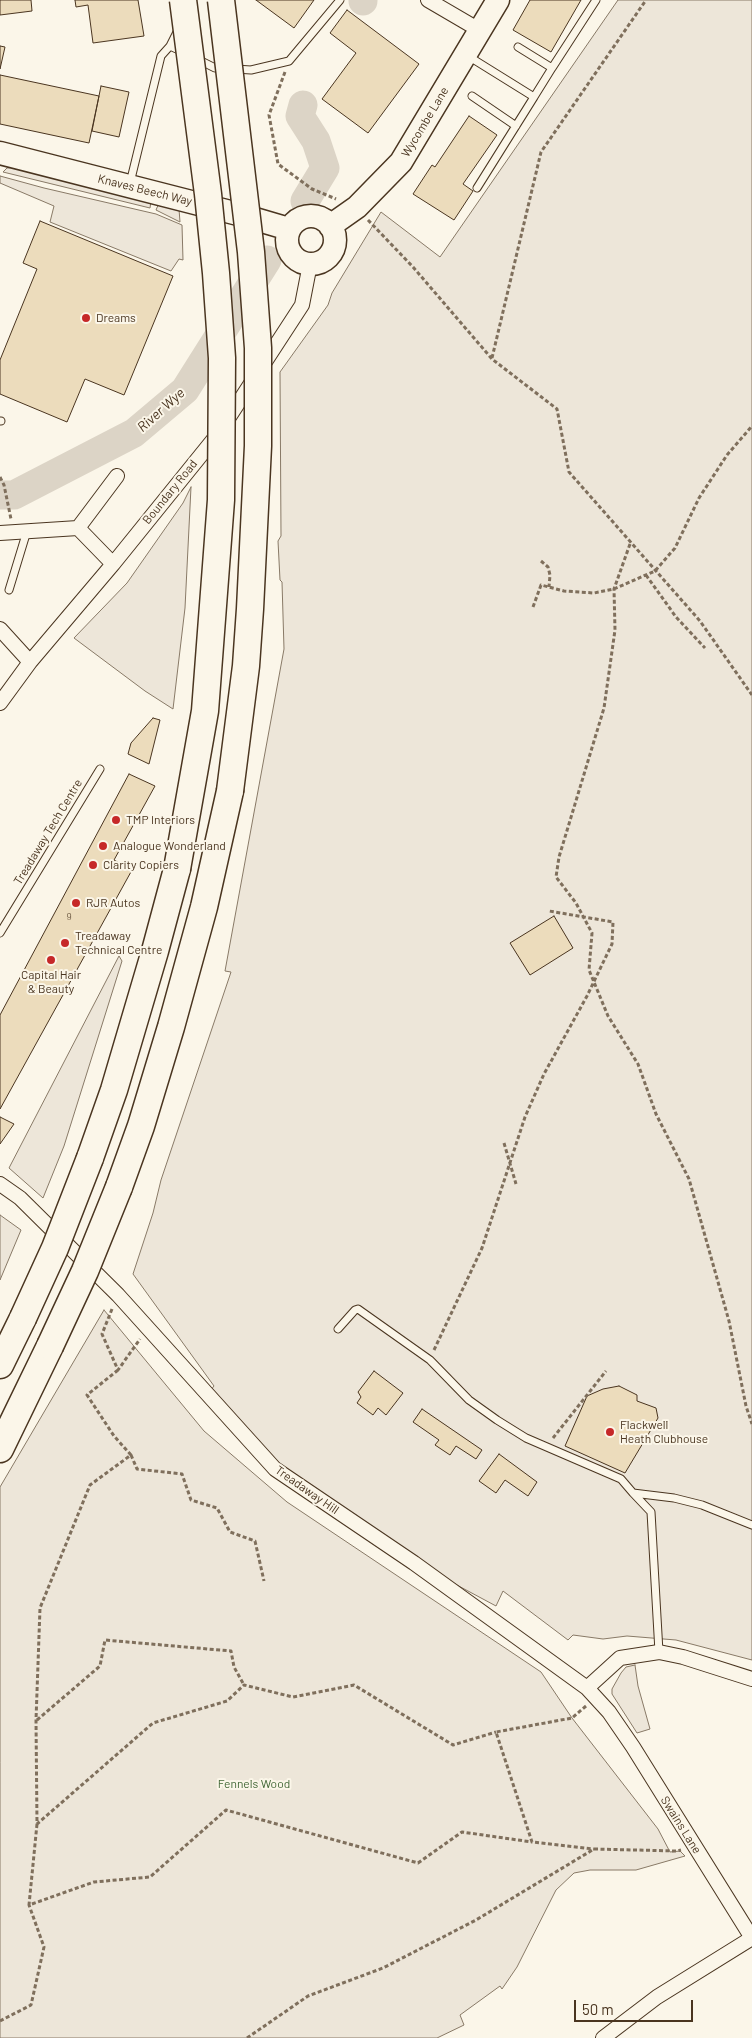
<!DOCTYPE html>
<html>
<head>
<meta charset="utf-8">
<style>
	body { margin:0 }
	#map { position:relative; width:752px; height:2038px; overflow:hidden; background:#fbf6e9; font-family:Barlow,sans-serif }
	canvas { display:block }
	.scale { position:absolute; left:574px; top:2000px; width:119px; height:22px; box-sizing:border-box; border:2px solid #4a3520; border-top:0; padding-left:6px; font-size:15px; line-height:18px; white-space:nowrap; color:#4a3520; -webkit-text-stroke:4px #fbf6e9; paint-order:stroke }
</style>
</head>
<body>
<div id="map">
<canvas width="752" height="2038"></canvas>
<div class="scale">50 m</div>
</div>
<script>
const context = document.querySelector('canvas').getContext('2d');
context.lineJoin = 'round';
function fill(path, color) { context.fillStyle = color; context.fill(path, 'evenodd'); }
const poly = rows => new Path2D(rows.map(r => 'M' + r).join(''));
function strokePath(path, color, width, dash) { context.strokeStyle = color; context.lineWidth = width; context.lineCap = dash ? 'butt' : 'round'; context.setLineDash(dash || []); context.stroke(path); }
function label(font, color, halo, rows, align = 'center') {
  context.font = font + ' Barlow,sans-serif'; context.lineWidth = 4; context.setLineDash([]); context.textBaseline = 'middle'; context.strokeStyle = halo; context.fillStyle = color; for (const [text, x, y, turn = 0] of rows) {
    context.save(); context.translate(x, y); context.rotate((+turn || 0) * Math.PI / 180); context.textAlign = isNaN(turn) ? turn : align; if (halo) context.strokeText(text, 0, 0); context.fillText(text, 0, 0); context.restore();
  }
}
const green = poly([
	[618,0,752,0,752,1660,676,1640,627,1636,603,1639,573,1635,568,1640,503,1591,496,1606,440,1576,288,1476,210,1391,214,1386,133,1274,153,1213,161,1180,231,972,225,971,284,649,282,582,280,580,278,541,281,536,280,372,328,305,332,293,381,212,440,257,618,0],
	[16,167,151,201,150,208,3,172,7,168,16,167],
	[0,176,44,188,156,214,182,225,183,260,179,259,171,271,50,222,54,206,0,183,0,176],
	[159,203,179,209,180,222,156,210,159,203],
	[191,487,185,608,173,709,145,691,74,638,127,583,183,503,191,487],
	[119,956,122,961,64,1146,43,1198,9,1168,119,956],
	[0,1215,21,1230,0,1280,0,1215],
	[104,1310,204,1431,287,1502,541,1672,572,1718,658,1829,670,1852,680,1851,685,1856,636,1870,590,1870,574,1873,556,1890,517,1967,502,1989,500,1986,460,2015,464,2025,437,2038,0,2038,0,1487,104,1310],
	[635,1665,638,1686,650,1729,637,1733,612,1694,612,1689,621,1673,626,1667,635,1665]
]);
fill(green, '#ede6d9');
strokePath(green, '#887966', 1);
strokePath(poly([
	[363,1,363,0],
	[303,105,300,116,316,141,325,168,305,201],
	[0,495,14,495,134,433,185,390,267,260]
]), '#dcd4c6', 29);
const building = poly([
	[0,0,31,0,32,11,0,15,0,0],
	[75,0,138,0,144,36,93,43,88,5,76,7,75,0],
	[256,0,314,0,294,28,256,0],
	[530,0,581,0,551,52,513,30,530,0],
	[347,10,419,64,368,133,322,99,356,53,330,33,347,10],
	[0,46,5,47,0,69,0,46],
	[0,75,99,96,89,143,0,124,0,75],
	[101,86,129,92,119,137,92,131,101,86],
	[469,116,497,135,463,184,473,191,454,220,413,194,432,165,435,167,469,116],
	[40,221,173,276,124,395,85,379,67,422,0,394,0,360,37,269,23,263,40,221],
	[153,718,160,720,149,764,128,754,131,743,153,718],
	[129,774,155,786,114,860,132,870,0,1109,0,1015,129,774],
	[554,916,573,948,530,975,510,943,554,916],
	[0,1117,14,1124,0,1144,0,1117],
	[374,1371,403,1393,386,1415,378,1408,373,1415,357,1403,361,1397,358,1392,374,1371],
	[619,1386,637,1395,637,1401,656,1408,658,1418,625,1473,565,1446,587,1396,603,1389,619,1386],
	[422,1409,482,1450,476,1459,456,1446,450,1455,435,1445,439,1440,413,1422,422,1409],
	[499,1454,537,1482,528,1496,505,1480,496,1493,479,1481,499,1454]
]);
fill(building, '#ecdcbc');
strokePath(building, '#4a3520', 1);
const service = poly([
	[170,46,183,52],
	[518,47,552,68,596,0],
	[468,56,534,97,552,68],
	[197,59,215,68,224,68],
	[235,69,251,70,289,61,340,0],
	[472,96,516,126],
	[130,183,161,56,170,46,178,30],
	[477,188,534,97],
	[0,421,1,421],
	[9,590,27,531],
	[0,933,100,769],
	[338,1329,355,1310,358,1309,430,1360,469,1400,497,1420,526,1438,621,1479,633,1493],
	[659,1652,651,1512,633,1493,674,1498,702,1505,752,1525]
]);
const minor = poly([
	[428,0,481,31],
	[78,528,117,476],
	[0,533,78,528,113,564],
	[0,629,30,662],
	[0,703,30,662,113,564,218,434,302,305,310,264],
	[0,1184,20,1198,118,1295,275,1469,414,1563,587,1688,609,1712,633,1747,752,1938,657,1997,603,2038],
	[587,1688,620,1658,659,1652,683,1657,752,1679]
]);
const primary = poly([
	[0,153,238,214,289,229],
	'287 240a24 24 0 1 1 48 0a24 24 0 1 1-48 0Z',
	[330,226,357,207,401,162,498,0]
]);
const motorway = poly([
	[90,1158,114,1090,155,951,177,869],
	[119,1187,141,1126,171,1027,204,907,230,791],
	[0,1365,23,1318],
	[0,1449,50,1346]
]);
strokePath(service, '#4a3520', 9);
strokePath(minor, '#4a3520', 16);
strokePath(primary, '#4a3520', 25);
strokePath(motorway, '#4a3520', 29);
strokePath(poly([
	[285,72,269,115,278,164,312,189,336,199],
	[368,220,413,267,492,359,557,409,569,472,700,621,752,695],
	[492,358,541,152,646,0],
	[0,477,4,485,11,519],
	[630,544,614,589,615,630,604,708,559,857,556,877,576,903,592,933,589,970,608,1016,638,1064,656,1114,689,1179,729,1321,746,1406,752,1424],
	[541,561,548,567,550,575,549,587],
	[646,575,676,617,705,648],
	[533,607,541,585,564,591,594,593,614,589,655,571,675,548,699,498,727,455,752,426],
	[504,1143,516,1184],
	[112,1309,102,1334,118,1370,140,1339],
	[434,1350,482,1248,525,1117,544,1074,587,996,612,944,613,922,549,911],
	[118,1370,87,1395,114,1436,131,1455,90,1485,40,1608,36,1720,37,1824,153,1723,227,1701,244,1685,293,1697,354,1685,453,1745,496,1732],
	[553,1438,606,1371],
	[131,1455,137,1469,182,1474,191,1500,217,1508,230,1532,255,1541,264,1581],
	[586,1706,572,1718,496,1732,532,1842,594,1849],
	[37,1720,100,1666,105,1640,231,1651,234,1667,244,1685],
	[37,1824,29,1905,94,1882,150,1877,226,1810,418,1863,462,1832,532,1842],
	[0,2021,31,2005,44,1947,29,1905],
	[247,2038,308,1996,383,1968,476,1920,594,1849,677,1851,681,1850]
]), '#7f6f5c', 3, [4, 2.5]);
strokePath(service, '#fbf6e9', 7);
strokePath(minor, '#fbf6e9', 14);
strokePath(primary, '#fbf6e9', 22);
strokePath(motorway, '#fbf6e9', 26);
const motorwayBridge = poly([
	[221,0,251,252,258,348,258,446,250,609,246,666,230,791],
	[177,869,205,711,221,500,222,358,216,273,208,194,183,0],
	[23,1318,55,1248,90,1158],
	[50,1346,85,1271,119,1187]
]);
strokePath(motorwayBridge, '#4a3520', 29, []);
strokePath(motorwayBridge, '#fbf6e9', 26);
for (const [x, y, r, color] of [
	[86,318,5,"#c62828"],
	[116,820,5,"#c62828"],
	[103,846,5,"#c62828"],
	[93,865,5,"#c62828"],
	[76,903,5,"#c62828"],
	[65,943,5,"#c62828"],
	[51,960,5,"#c62828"],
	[610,1432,5,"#c62828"]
]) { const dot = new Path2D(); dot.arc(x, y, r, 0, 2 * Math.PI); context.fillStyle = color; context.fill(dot); strokePath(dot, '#fbf6e9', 2); }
label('10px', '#725f47', null, [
	["9",69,917]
]);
label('12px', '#4a3520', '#fbf6e9', [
	["Wycombe Lane",425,122,-59],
	["Knaves Beech Way",145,190,14],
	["Boundary Road",170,492,-51],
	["Treadaway Tech Centre",48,832,-59],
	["Treadaway Hill",307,1490,35],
	["Swains Lane",681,1825,58]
]);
label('12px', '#4a3520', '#fbf6e9', [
	["Dreams",96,318],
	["TMP Interiors",126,820],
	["Analogue Wonderland",113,846],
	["Clarity Copiers",103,865],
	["RJR Autos",86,903],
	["Treadaway",75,936],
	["Technical Centre",75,950],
	["Capital Hair",51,975,"center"],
	["& Beauty",51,989,"center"],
	["Flackwell",620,1425],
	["Heath Clubhouse",620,1439]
], 'left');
label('12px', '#436837', '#fbf6e9', [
	["Fennels Wood",254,1784]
]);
label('italic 14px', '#4a3520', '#fbf6e9', [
	["River Wye",161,410,-42]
]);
</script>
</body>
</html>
